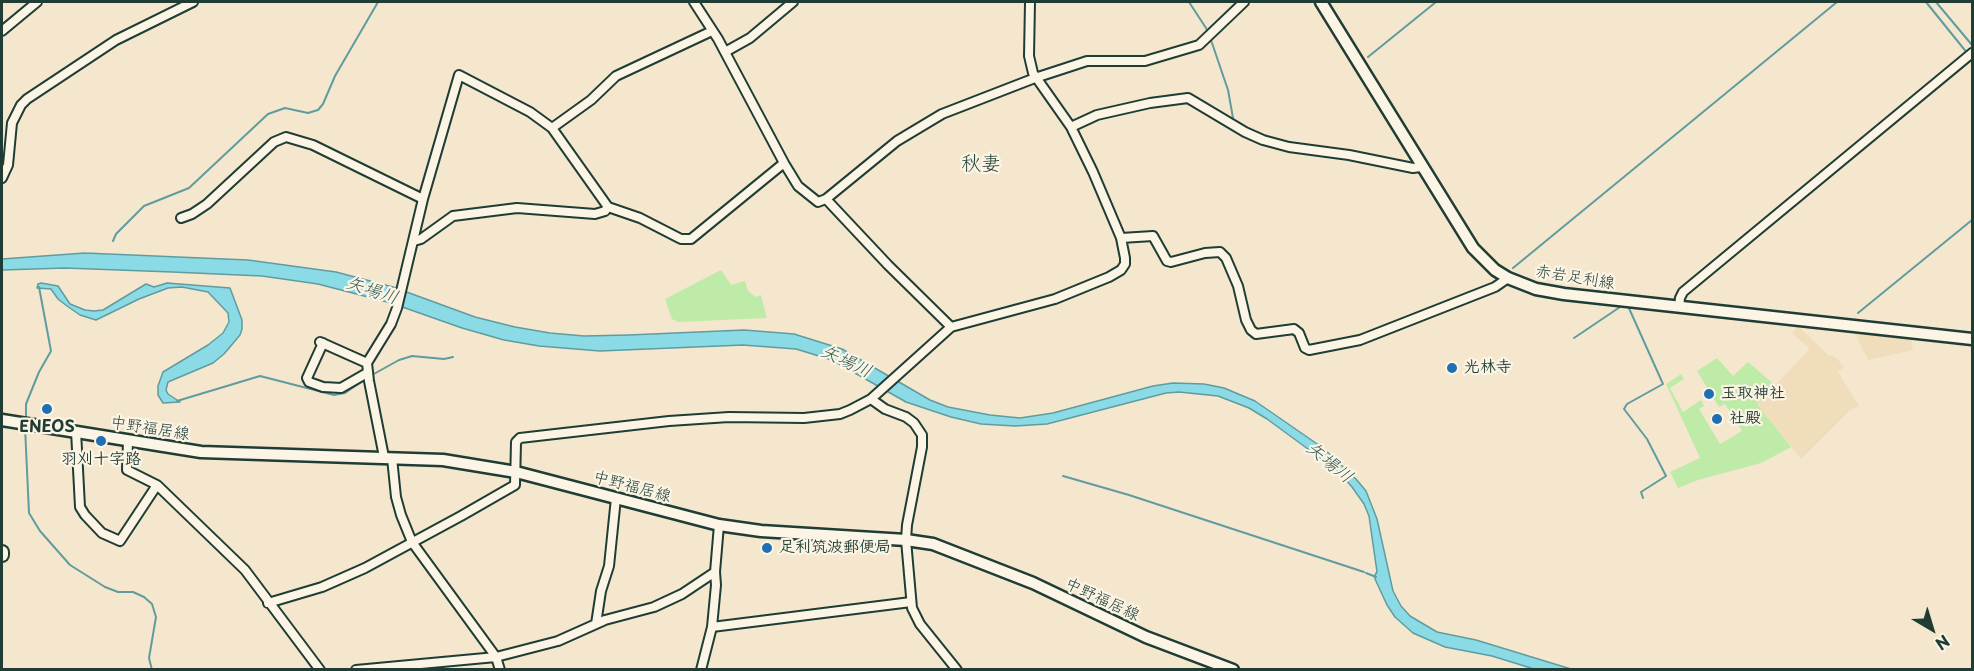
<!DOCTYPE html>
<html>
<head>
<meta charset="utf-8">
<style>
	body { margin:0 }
	#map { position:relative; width:1974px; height:671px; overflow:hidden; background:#f4e7cd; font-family:"Playpen Sans",sans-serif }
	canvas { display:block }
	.frame { position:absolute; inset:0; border:3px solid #1f3d34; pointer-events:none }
	.north { position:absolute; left:1902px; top:599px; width:60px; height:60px; -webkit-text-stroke:4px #fcf5e5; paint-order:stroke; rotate:142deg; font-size:16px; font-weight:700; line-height:24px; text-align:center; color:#1f3d34 }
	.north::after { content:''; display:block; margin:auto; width:21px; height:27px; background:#1f3d34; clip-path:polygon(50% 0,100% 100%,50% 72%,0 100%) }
</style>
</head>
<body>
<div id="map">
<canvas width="1974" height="671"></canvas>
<div class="frame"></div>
<div class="north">N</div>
</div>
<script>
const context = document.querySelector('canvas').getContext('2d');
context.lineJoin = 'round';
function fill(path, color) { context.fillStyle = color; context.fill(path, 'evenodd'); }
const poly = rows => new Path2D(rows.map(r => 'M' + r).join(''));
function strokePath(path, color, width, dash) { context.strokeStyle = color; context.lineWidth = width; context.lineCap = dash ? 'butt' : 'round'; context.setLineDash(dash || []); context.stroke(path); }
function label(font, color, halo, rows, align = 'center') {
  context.font = font + ' "Playpen Sans","Klee One",sans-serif'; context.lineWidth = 4.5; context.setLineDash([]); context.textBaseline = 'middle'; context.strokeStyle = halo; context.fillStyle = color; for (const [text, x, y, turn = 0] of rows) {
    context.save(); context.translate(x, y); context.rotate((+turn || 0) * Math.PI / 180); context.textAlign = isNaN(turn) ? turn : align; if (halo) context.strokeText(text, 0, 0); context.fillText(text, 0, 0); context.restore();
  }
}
fill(poly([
	[1798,326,1829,356,1834,356,1841,363,1844,367,1838,372,1859,406,1849,411,1801,459,1757,404,1810,349,1792,333],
	[1853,330,1911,336,1913,350,1868,360]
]), '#efddbc');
fill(poly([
	[721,270,731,285,745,281,748,291,753,295,756,297,761,295,767,318,678,322,672,319,665,299],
	[1717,358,1733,376,1748,362,1775,385,1757,404,1791,447,1761,463,1698,480,1678,488,1670,472,1700,458,1666,384,1681,374,1684,379,1670,388,1683,412,1701,400,1704,406,1699,409,1720,444,1742,431,1725,404,1719,407,1697,371]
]), '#beeba8');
const water = poly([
	[85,253,248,260,336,272,393,287,475,317,515,327,550,333,584,336,629,335,744,330,794,334,842,349,930,400,948,407,990,415,1020,418,1053,413,1153,386,1173,383,1204,384,1224,388,1255,401,1323,448,1356,479,1366,491,1377,519,1393,591,1401,606,1410,616,1437,632,1476,640,1571,669,1534,669,1492,656,1445,647,1413,633,1395,617,1387,605,1375,579,1375,575,1377,572,1369,516,1364,504,1352,487,1338,471,1267,419,1249,408,1218,396,1179,392,1166,393,1047,424,1015,426,981,424,951,417,906,402,832,360,796,349,743,345,600,351,539,346,504,340,462,328,391,303,318,284,262,276,172,272,65,268,2,270,2,259,85,253],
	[41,283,58,286,70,304,85,310,94,311,103,310,146,284,154,287,167,283,230,288,242,320,242,329,240,335,224,354,213,363,168,382,166,390,168,394,180,402,163,403,158,395,158,386,163,372,208,345,223,333,229,322,228,313,208,292,182,287,168,288,139,299,96,320,80,315,67,306,58,299,51,289,37,288,38,284,41,283]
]);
fill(water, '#8bdbe7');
strokePath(water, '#609c9f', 1.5);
strokePath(poly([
	[1189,2,1206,28,1212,43,1228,90,1233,118],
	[1926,2,1972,59],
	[1936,2,1972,45],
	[1368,57,1436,2],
	[113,241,116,234,144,206,189,188,268,114,285,108,308,113,318,110,323,104,335,76,378,2],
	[1513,268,1837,2],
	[1858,313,1972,220],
	[1574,338,1623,305,1628,306,1663,384,1627,404,1624,409,1647,439,1666,476,1641,492,1643,498],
	[372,375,399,360,412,356,444,359,453,357],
	[177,401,260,376,334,395,345,393,364,380],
	[26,419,26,404,39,372,51,351,39,287],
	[25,427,29,513,40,531,70,565,105,587,118,592,133,592,144,597,152,604,156,617,149,658,152,670],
	[1063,476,1129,495,1364,572],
	[1366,573,1376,577]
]), '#609c9f', 2);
const minor = poly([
	[694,2,718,39,784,163,798,186,818,202,826,199,897,141,942,114,1035,78,1087,61,1145,61,1199,45,1244,2],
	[2,31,37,2],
	[725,52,750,38,793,2],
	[1071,127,1097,115,1150,103,1188,98,1245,132,1263,140,1289,147,1349,155,1413,168,1421,167],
	[552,128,591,100,616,76,712,31],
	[2,178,8,165,12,123,21,105,27,99,116,40,193,2],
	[826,199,888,265,951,327],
	[181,218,192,214,207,204,274,142,286,137,313,145,423,199],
	[1121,238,1153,236,1167,261,1171,262,1205,253,1220,252,1226,258,1238,286,1246,320,1251,330,1256,334,1294,329,1299,333,1305,348,1309,350,1360,340,1495,287,1508,278],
	[414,241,421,239,453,216,517,208,595,214,605,211,608,207],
	[1679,307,1680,298,1683,292,1972,53],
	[320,342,367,363],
	[323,343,307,378,309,382,323,387,341,388,367,373],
	[871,399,885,409,906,417,914,423,922,435,922,447,907,525,906,540,912,608,920,624,957,670],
	[76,431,80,507,85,515,102,533,120,541,157,485],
	[128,441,127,470,157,485,245,570,320,670],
	[384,457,369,381,367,363,391,324,397,308,423,199,459,75,530,112,552,128,608,207,640,218,681,239,691,239,784,163],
	[392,458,396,497,401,515,412,542,496,657,500,670],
	[268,603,322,587,365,568,461,516,515,485,516,442,520,438,669,421,729,417,804,418,840,414,850,410,871,399,951,327,1055,299,1109,277,1121,270,1125,264,1125,258,1121,238,1093,172,1071,127,1033,73,1029,56,1030,2],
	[596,624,601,591,609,566,616,498],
	[712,627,911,602],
	[356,670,496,657,558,641,605,620,654,607,682,594,715,572],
	[701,670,712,627,716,585,715,572,719,525]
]);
const secondary = poly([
	[1321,2,1473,248,1495,270,1508,278,1536,289,1564,294,1972,339],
	[2,420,201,452,443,460,516,472,719,525,761,531,906,540,933,544,1033,583,1146,637,1233,670]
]);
const primary = poly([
	[2,552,2,555]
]);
strokePath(minor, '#1f3d34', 12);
strokePath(secondary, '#1f3d34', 15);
strokePath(primary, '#1f3d34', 16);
strokePath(minor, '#fcf5e5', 8);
strokePath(secondary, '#fcf5e5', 10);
strokePath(primary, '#fcf5e5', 12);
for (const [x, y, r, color] of [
	[1452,368,6,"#1f6fb2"],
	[1709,394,6,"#1f6fb2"],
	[47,409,6,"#1f6fb2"],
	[1717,419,6,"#1f6fb2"],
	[101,441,6,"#1f6fb2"],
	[767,548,6,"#1f6fb2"]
]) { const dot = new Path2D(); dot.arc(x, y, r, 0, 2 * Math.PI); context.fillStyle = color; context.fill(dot); strokePath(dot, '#fcf5e5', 2); }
label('16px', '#1f3d34', '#fcf5e5', [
	["赤岩足利線",1575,278,9],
	["中野福居線",150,429,9],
	["中野福居線",632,487,15],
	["中野福居線",1102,600,25]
]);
label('bold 16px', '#1f3d34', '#fcf5e5', [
	["光林寺",1464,368],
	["玉取神社",1721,394],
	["社殿",1729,419],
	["ENEOS",47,428,"center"],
	["羽刈十字路",101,460,"center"],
	["足利筑波郵便局",779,548]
], 'left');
label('italic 18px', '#355d58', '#fcf5e5', [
	["矢場川",372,291,18],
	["矢場川",846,362,25],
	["矢場川",1329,463,39]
]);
label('20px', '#1f3d34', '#fcf5e5', [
	["秋妻",981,164]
]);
</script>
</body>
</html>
